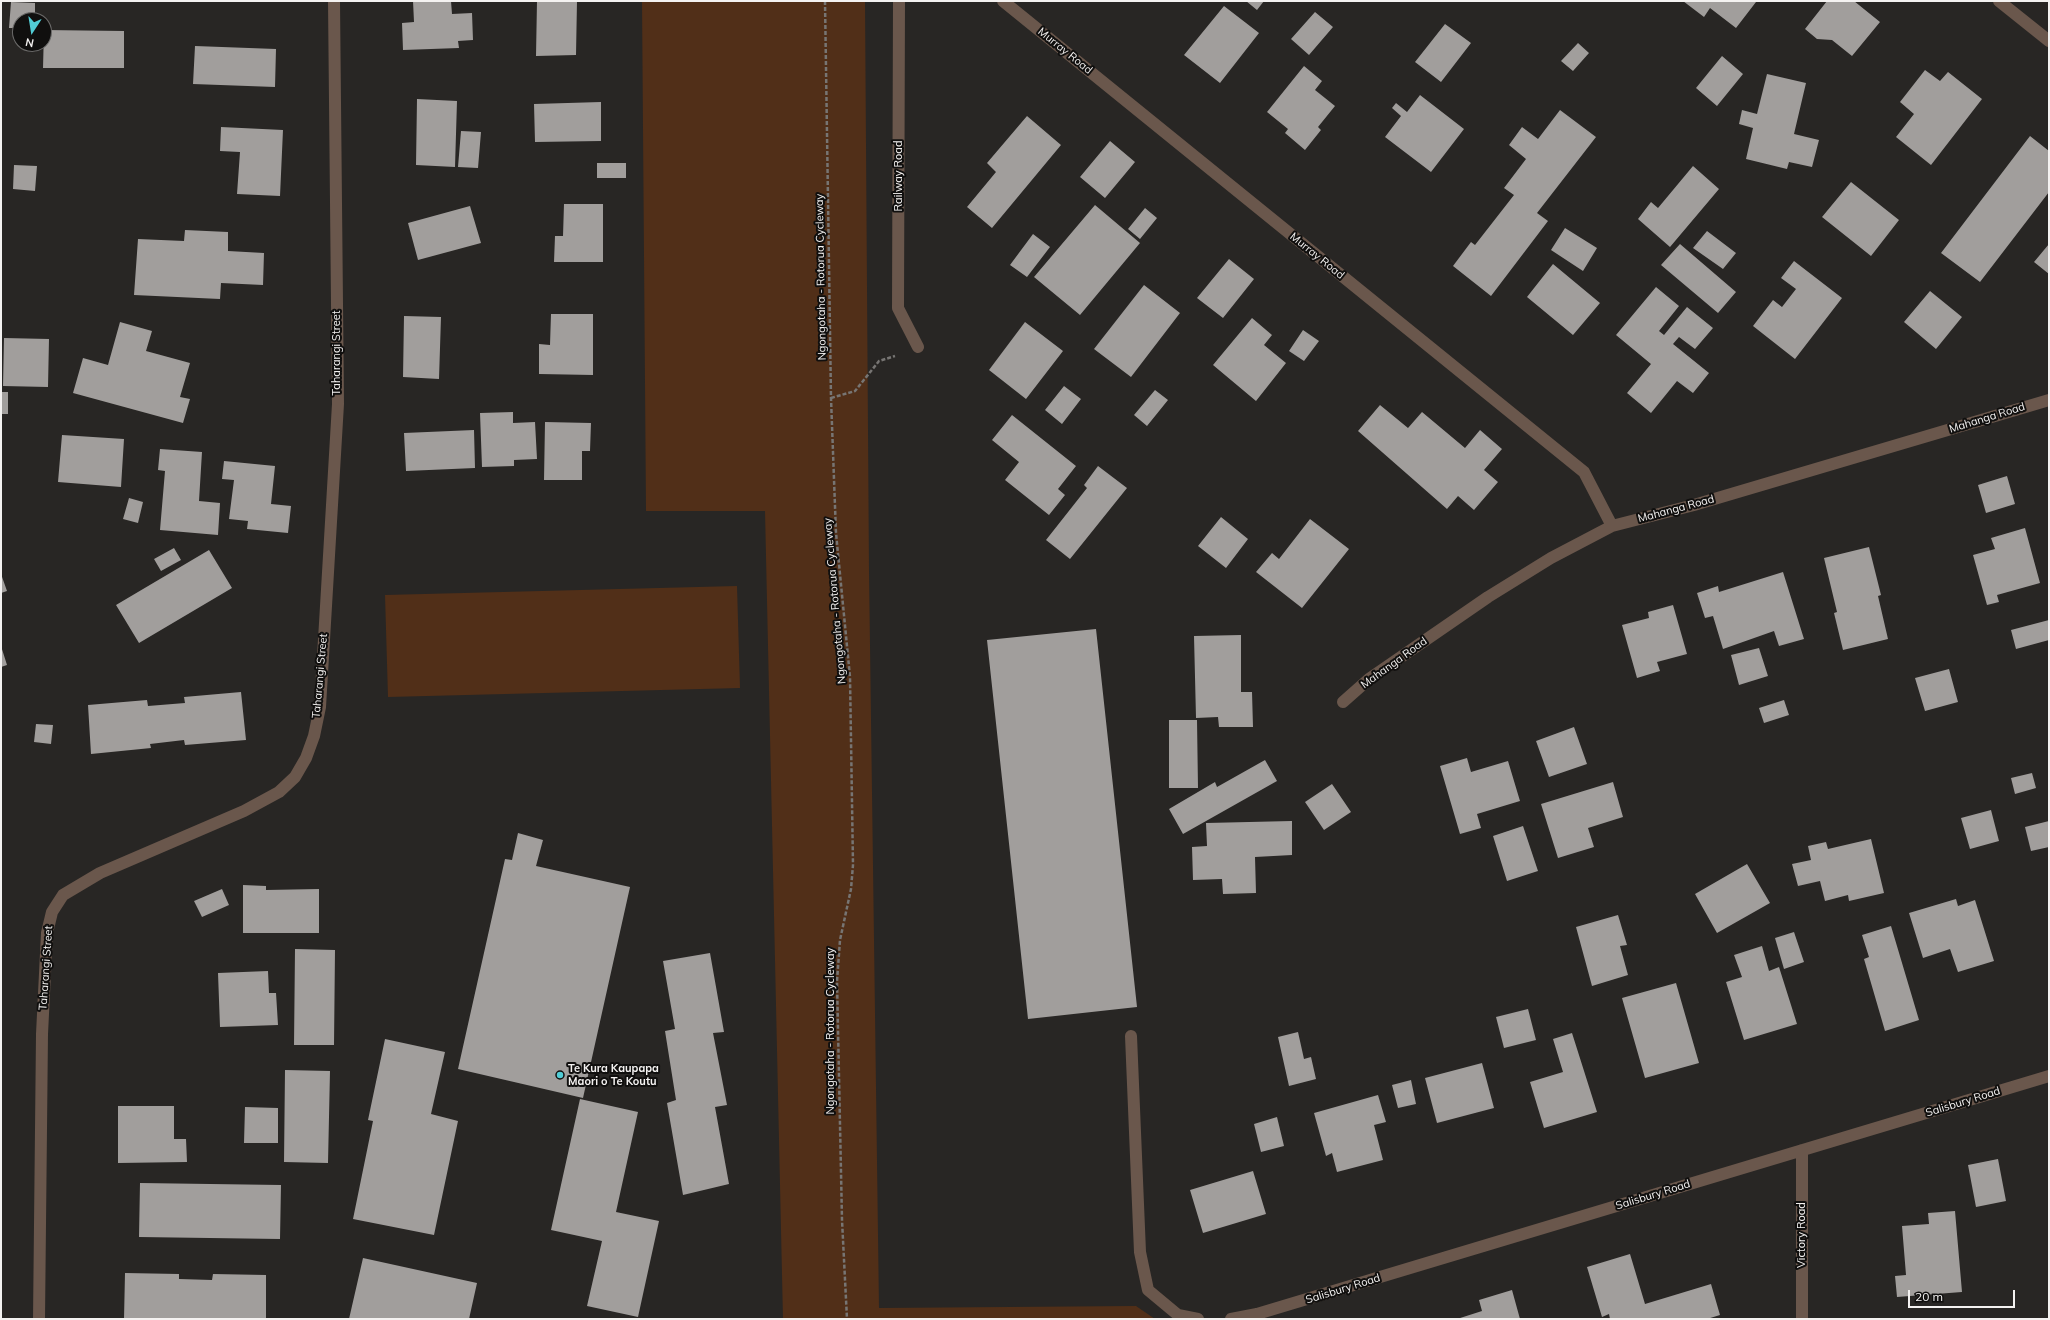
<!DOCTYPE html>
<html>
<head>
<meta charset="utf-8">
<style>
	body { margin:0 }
	#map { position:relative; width:2050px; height:1320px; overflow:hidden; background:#282624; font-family:Mulish,sans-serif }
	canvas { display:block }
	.frame { position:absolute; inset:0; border:2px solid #f4f2f1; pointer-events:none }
	.north { position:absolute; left:12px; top:12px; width:40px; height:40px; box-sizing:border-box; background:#100f0e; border:1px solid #6b6a69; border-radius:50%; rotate:192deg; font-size:11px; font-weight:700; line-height:16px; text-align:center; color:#f4f2f1 }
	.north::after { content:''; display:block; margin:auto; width:14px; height:18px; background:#51ccd5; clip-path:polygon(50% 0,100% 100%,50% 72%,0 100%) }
	.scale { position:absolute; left:1908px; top:1290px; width:107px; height:18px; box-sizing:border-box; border:2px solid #f4f2f1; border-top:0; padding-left:5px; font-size:12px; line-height:14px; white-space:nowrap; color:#f4f2f1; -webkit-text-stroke:3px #100f0e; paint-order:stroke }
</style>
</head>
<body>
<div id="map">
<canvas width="2050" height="1320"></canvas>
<div class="frame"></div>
<div class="north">N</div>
<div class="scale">20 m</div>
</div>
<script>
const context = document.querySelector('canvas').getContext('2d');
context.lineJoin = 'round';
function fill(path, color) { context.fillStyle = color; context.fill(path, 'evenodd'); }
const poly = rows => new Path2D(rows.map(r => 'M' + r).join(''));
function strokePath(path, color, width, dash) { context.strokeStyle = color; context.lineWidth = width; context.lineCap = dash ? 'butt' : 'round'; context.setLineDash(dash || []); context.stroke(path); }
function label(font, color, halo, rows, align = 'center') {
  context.font = font + ' Mulish,sans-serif'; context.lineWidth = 4; context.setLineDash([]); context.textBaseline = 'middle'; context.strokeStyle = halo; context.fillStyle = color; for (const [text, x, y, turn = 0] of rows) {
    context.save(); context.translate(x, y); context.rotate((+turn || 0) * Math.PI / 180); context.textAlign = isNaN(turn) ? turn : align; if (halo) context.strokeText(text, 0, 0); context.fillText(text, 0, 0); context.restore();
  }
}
fill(poly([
	[642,1,865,1,869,571,879,1308,1136,1306,1155,1319,783,1319,765,511,646,511],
	[737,586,740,688,388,697,385,595]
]), '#512f18');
fill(poly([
	[413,1,451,1,452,14,472,13,473,40,458,41,459,48,403,50,402,23,414,22],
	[537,1,577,1,576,55,536,56],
	[1246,1,1264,1,1257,10],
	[1683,1,1756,1,1756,2,1736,28,1710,8,1704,17],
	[1827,1,1854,1,1880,22,1852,56,1832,40,1817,39,1805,29],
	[11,2,35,3,35,20,20,20,20,28,9,28],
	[1224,6,1259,33,1220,83,1184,55],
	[1315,12,1333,27,1309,55,1291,39],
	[1445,24,1471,43,1441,82,1415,62],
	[44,30,124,31,124,68,43,68],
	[1578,43,1589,53,1573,71,1561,61],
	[195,46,276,49,275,87,193,84],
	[1722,56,1743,74,1717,106,1696,88],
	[1304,66,1322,81,1315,90,1335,106,1318,127,1321,130,1305,150,1285,133,1288,129,1267,112],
	[1925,70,1940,81,1948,72,1982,99,1931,165,1896,137,1914,114,1900,102],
	[1767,74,1806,83,1794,134,1819,140,1812,167,1789,162,1787,169,1746,159,1753,128,1739,124,1742,110,1757,114],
	[1420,95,1464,129,1431,172,1385,137,1401,116,1392,108,1396,103,1407,112],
	[417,99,457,101,455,167,416,165],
	[601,102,601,141,535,142,534,104],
	[1560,110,1596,137,1537,213,1548,221,1491,296,1453,266,1471,242,1475,245,1514,195,1504,188,1526,159,1509,145,1522,127,1538,139],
	[1027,116,1061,145,992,228,967,207,996,172,987,163],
	[221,127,283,130,280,196,237,194,240,152,220,151],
	[461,131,481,132,478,168,458,167],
	[2030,136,2049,151,2049,192,1980,282,1941,253],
	[1110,141,1135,162,1105,198,1080,177],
	[597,163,626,163,626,178,597,178],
	[14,165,37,166,35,191,13,189],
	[1693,166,1719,189,1670,247,1638,219,1651,202,1658,208],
	[1851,182,1899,220,1871,256,1822,217],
	[564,204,603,204,603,262,554,262,555,236,563,236],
	[1095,205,1140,243,1080,315,1034,277],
	[470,206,481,243,418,260,408,223],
	[1145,208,1157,218,1140,239,1128,229],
	[1565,228,1597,248,1583,271,1551,250],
	[185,230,228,232,228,251,264,253,263,285,221,283,220,299,134,295,138,239,184,241],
	[1707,231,1736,253,1723,269,1693,248],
	[1033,234,1050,247,1027,277,1010,265],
	[1680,244,1736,292,1718,313,1661,265],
	[2049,244,2049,274,2034,262],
	[1229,259,1254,279,1223,318,1197,298],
	[1794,261,1842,298,1795,359,1753,326,1773,300,1782,307,1796,289,1781,278],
	[1553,264,1600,303,1573,335,1527,297],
	[1144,285,1180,313,1131,377,1094,349],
	[1656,287,1679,306,1659,331,1664,335,1687,307,1713,328,1695,349,1679,337,1673,344,1709,373,1693,393,1677,381,1651,413,1627,393,1651,364,1616,335],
	[1930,291,1962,317,1936,349,1904,322],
	[551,314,593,314,593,375,539,374,539,344,550,345],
	[404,316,441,317,439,379,403,377],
	[1252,318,1272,335,1264,345,1286,363,1256,401,1213,365],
	[120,322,152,331,146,351,190,363,180,397,190,399,183,423,73,393,83,358,108,365],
	[1025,322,1063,351,1026,399,989,370],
	[1303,330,1319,341,1304,361,1289,351],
	[4,338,49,339,48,387,3,386],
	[1064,386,1081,399,1062,424,1045,410],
	[1155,390,1168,400,1147,426,1134,415],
	[1,392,8,392,8,414,1,414],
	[1380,405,1408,428,1422,412,1465,448,1480,430,1502,449,1484,470,1498,482,1474,510,1458,496,1447,509,1358,431],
	[513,412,513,423,535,422,537,459,514,460,514,466,482,467,480,413],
	[1012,415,1076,466,1058,489,1065,495,1049,515,1005,480,1019,462,992,440],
	[545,422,591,423,590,451,582,451,582,480,544,480],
	[474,430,475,468,406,471,404,433],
	[62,435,124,439,121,487,58,482],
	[160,449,202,452,199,501,220,503,218,535,160,530,165,471,158,470],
	[224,461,275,466,271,504,291,506,288,533,247,529,248,521,229,519,234,480,222,479],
	[1098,466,1127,488,1070,559,1046,540,1087,488,1084,485],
	[2007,476,2015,504,1986,513,1978,485],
	[129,498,143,502,138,523,123,519],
	[1221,517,1248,539,1226,568,1198,546],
	[1310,519,1349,549,1302,608,1256,572,1272,553,1279,559],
	[2025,528,2040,583,1997,595,1999,602,1987,605,1973,555,1995,549,1991,538],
	[1869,547,1881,595,1878,596,1888,639,1843,650,1834,613,1837,612,1824,558],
	[174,548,181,560,161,571,154,559],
	[209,550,232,588,139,643,116,605],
	[1783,572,1804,639,1779,646,1774,631,1723,649,1713,616,1705,618,1697,593,1718,586,1719,592],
	[1,574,7,591,1,593],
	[1673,605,1687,654,1657,662,1660,671,1637,678,1622,625,1649,618,1648,612],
	[2049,620,2049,640,2016,649,2011,630],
	[1096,629,1137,1007,1028,1019,987,640],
	[1241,635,1241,692,1252,692,1253,727,1219,727,1218,717,1196,718,1194,636],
	[1,646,7,665,1,667],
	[1759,648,1768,676,1739,685,1731,655],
	[1949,669,1958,702,1925,711,1915,678],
	[241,692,246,740,185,745,184,740,150,744,151,748,91,754,88,705,147,700,148,706,185,703,184,697],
	[1784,700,1789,715,1764,723,1759,708],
	[1169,720,1197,720,1198,788,1169,788],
	[36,724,53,725,51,744,34,742],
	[1574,727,1587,764,1549,777,1536,741],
	[1467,758,1471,772,1508,761,1520,801,1477,814,1481,828,1460,834,1440,766],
	[1265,760,1277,781,1183,834,1169,809,1215,782,1217,787],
	[2032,773,2036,788,2015,794,2011,778],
	[1613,782,1623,817,1588,828,1594,847,1558,858,1541,804],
	[1332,784,1351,812,1324,830,1305,802],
	[1991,810,1999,841,1970,849,1961,818],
	[1292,821,1292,855,1255,857,1256,893,1223,894,1222,879,1193,880,1192,847,1207,846,1206,823],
	[2049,821,2049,847,2031,851,2025,827],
	[1523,826,1538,871,1507,881,1493,836],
	[518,833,543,840,536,866,630,887,583,1098,458,1069,505,859,512,860],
	[1871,839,1884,893,1849,901,1848,895,1825,901,1820,881,1798,886,1792,864,1811,860,1808,846,1826,842,1828,849],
	[1747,864,1770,903,1717,933,1695,894],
	[243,885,266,886,266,890,319,889,319,933,243,933],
	[222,889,229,905,202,917,194,901],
	[1956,899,1958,906,1975,900,1994,961,1958,972,1950,949,1923,958,1909,913],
	[1618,915,1627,945,1620,946,1628,975,1592,986,1576,927],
	[1891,926,1919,1020,1885,1031,1864,959,1869,957,1862,935],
	[1794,932,1804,962,1784,969,1775,938],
	[1762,946,1769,971,1779,967,1797,1024,1744,1040,1726,982,1742,977,1734,955],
	[295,949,335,950,334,1045,294,1045],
	[710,953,724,1032,713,1033,727,1105,715,1107,729,1184,683,1195,667,1103,676,1100,665,1031,675,1029,663,961],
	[268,971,269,993,276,993,278,1025,220,1027,218,973],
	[1676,983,1699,1063,1645,1078,1622,998],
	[1528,1009,1536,1040,1504,1048,1496,1017],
	[1298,1032,1304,1059,1311,1057,1316,1079,1289,1086,1278,1037],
	[1572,1033,1597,1112,1544,1128,1530,1082,1563,1072,1553,1039],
	[385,1039,445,1052,431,1114,458,1121,434,1235,353,1219,373,1121,368,1120],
	[1482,1063,1494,1108,1437,1123,1425,1078],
	[285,1070,330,1071,328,1163,284,1162],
	[1411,1080,1416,1104,1398,1108,1392,1085],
	[1378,1095,1386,1122,1374,1125,1383,1160,1337,1172,1332,1153,1326,1156,1314,1113],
	[580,1099,638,1112,616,1212,659,1221,638,1317,587,1306,602,1241,551,1230],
	[118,1106,174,1106,174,1139,186,1139,187,1162,118,1163],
	[245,1107,278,1108,278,1143,244,1143],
	[1277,1117,1284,1146,1261,1152,1254,1124],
	[1998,1159,2006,1201,1976,1207,1968,1165],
	[1253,1171,1266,1214,1203,1233,1190,1190],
	[140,1183,281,1185,280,1239,139,1237],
	[1955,1211,1962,1292,1897,1297,1895,1276,1906,1275,1902,1226,1929,1224,1928,1213],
	[1630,1254,1645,1304,1711,1284,1720,1315,1707,1319,1610,1319,1609,1314,1602,1317,1587,1267],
	[363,1258,477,1283,469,1319,349,1319],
	[125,1273,179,1274,179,1279,212,1280,213,1274,266,1275,266,1319,124,1319],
	[1512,1290,1520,1319,1457,1319,1482,1311,1479,1300]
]), '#a19e9c');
strokePath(poly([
	[825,1,831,398,836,533,850,677,853,865,851,889,840,940,837,981,842,1220,847,1319],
	[831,398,855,391,879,361,895,356]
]), '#777573', 2.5, [4, 2]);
strokePath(poly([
	[899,1,898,308,918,347],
	[1003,1,1584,472,1612,526],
	[1999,1,2049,41],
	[1343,702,1369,679,1488,597,1551,558,1612,526,1694,505,2049,400],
	[1131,1036,1140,1252,1148,1290,1178,1315,1198,1319],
	[1802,1150,1802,1319],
	[39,1319,42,1034,47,933,52,912,63,895,100,873,244,811,279,792,295,777,306,758,314,736,320,707,338,404,334,1],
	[1231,1319,1257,1314,2049,1076]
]), '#6a574c', 12);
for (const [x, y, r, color] of [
	[560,1075,4,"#51ccd5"]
]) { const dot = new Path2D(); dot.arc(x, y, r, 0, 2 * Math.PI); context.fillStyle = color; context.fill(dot); strokePath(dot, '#100f0e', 1.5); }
label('11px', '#f4f2f1', '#100f0e', [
	["Murray Road",1065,51,39],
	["Railway Road",899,176,-90],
	["Murray Road",1317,256,39],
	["Ngongotaha - Rotorua Cycleway",821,277,-91],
	["Taharangi Street",337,353,-90],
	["Mahanga Road",1987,418,-17],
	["Mahanga Road",1676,509,-15],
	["Ngongotaha - Rotorua Cycleway",835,601,-95],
	["Mahanga Road",1394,663,-36],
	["Taharangi Street",320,676,-85],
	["Taharangi Street",46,968,-86],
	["Ngongotaha - Rotorua Cycleway",831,1031,-90],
	["Salisbury Road",1963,1102,-17],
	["Salisbury Road",1653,1195,-17],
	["Victory Road",1802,1235,-90],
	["Salisbury Road",1343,1289,-17]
]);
label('bold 11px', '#f4f2f1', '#100f0e', [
	["Te Kura Kaupapa",568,1069],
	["Maori o Te Koutu",568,1082]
], 'left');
</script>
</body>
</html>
